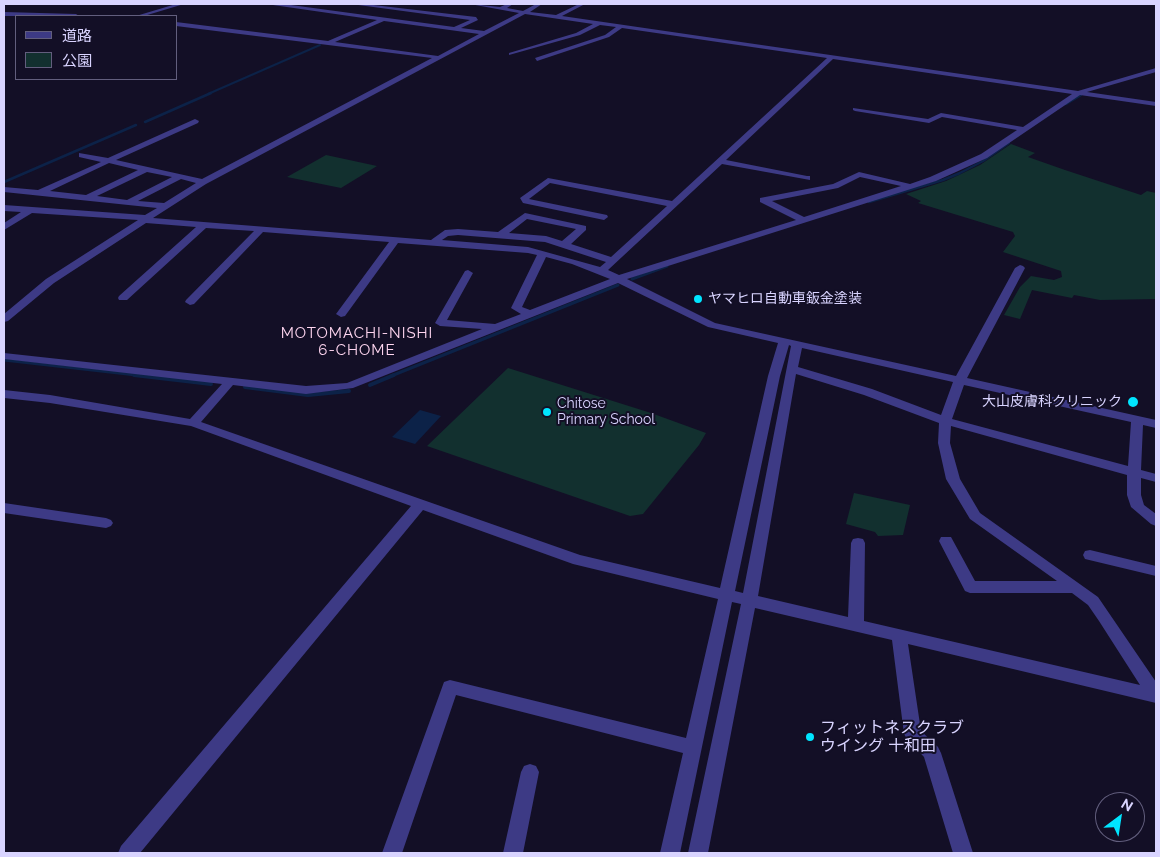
<!DOCTYPE html>
<html>
<head>
<meta charset="utf-8">
<style>
	body { margin:0 }
	#map { position:relative; width:1160px; height:857px; overflow:hidden; background:#130f26; font-family:Raleway,"Noto Sans JP",sans-serif }
	canvas { display:block }
	.frame { position:absolute; inset:0; border:5px solid #d9d4ff; pointer-events:none }
	.legend { position:absolute; left:15px; top:15px; width:162px; height:65px; box-sizing:border-box; background:#130f26; border:1px solid #625e7d; margin:0; padding:6px 9px; list-style:none; font-size:15px; color:#d9d4ff }
	.legend li { display:flex; align-items:center; gap:10px; height:25px }
	.legend b { width:25px; border:1px solid #625e7d }
	.north { position:absolute; left:1095px; top:792px; width:50px; height:50px; box-sizing:border-box; background:#130f26; border:1px solid #625e7d; border-radius:50%; rotate:31deg; font-size:14px; font-weight:700; line-height:20px; text-align:center; color:#d9d4ff }
	.north::after { content:''; display:block; margin:auto; width:18px; height:22px; background:#00e5ff; clip-path:polygon(50% 0,100% 100%,50% 72%,0 100%) }
</style>
</head>
<body>
<div id="map">
<canvas width="1160" height="857"></canvas>
<div class="frame"></div>
<ul class="legend">
<li><b style="height:6px;background:#3d3a85"></b>道路</li>
<li><b style="height:14px;background:#12302f"></b>公園</li>
</ul>
<div class="north">N</div>
</div>
<script>
const context = document.querySelector('canvas').getContext('2d');
context.lineJoin = 'round';
function fill(path, color) { context.fillStyle = color; context.fill(path, 'evenodd'); }
const poly = rows => new Path2D(rows.map(r => 'M' + r).join(''));
function strokePath(path, color, width, dash) { context.strokeStyle = color; context.lineWidth = width; context.lineCap = dash ? 'butt' : 'round'; context.setLineDash(dash || []); context.stroke(path); }
function label(font, color, halo, rows, align = 'center') {
  context.font = font + ' Raleway,"Noto Sans JP",sans-serif'; context.lineWidth = 4; context.setLineDash([]); context.textBaseline = 'middle'; context.strokeStyle = halo; context.fillStyle = color; for (const [text, x, y, turn = 0] of rows) {
    context.save(); context.translate(x, y); context.rotate((+turn || 0) * Math.PI / 180); context.textAlign = isNaN(turn) ? turn : align; if (halo) context.strokeText(text, 0, 0); context.fillText(text, 0, 0); context.restore();
  }
}
fill(poly([
	[1011,144,1035,153,1028,157,1065,170,1141,195,1147,191,1156,193,1156,299,1100,300,1074,295,1072,298,1032,290,1020,319,1004,315,1020,287,1031,276,1054,280,1062,277,1061,271,1003,252,1015,236,1013,232,918,203,921,201,906,194,946,181,980,165],
	[326,155,377,166,341,188,287,177],
	[508,368,651,413,706,433,699,445,643,514,630,516,427,446],
	[854,493,910,505,903,535,878,536,875,532,846,524]
]), '#12302f');
fill(poly([
	[420,410,441,416,415,444,392,437]
]), '#0c2248');
strokePath(poly([
	[208,94,320,45]
]), '#0c2248', 2);
strokePath(poly([
	[1066,104,1081,95],
	[145,122,211,93],
	[4,182,136,125],
	[869,202,943,180,960,173,983,161,1009,143]
]), '#0c2248', 2.5);
strokePath(poly([
	[632,279,667,266],
	[4,360,145,376],
	[391,376,618,285]
]), '#0c2248', 3);
strokePath(poly([
	[134,375,211,384],
	[370,385,394,375],
	[245,387,308,395,349,391]
]), '#0c2248', 4);
fill(poly([
	[176,4,184,4,144,16,136,16,176,4],
	[266,4,292,4,291,5,454,27,470,20,351,4,365,4,476,17,478,20,461,28,484,31,519,13,470,4,500,7,507,4,513,4,507,8,523,11,536,4,542,4,530,12,556,15,579,4,585,4,562,16,1078,91,1156,68,1156,72,1087,92,1156,102,1156,106,1080,95,987,158,936,181,627,279,715,323,956,376,1015,268,1020,265,1023,266,1025,268,967,378,1156,420,1156,428,1143,425,1141,470,1156,474,1156,482,1141,478,1141,495,1144,505,1156,514,1156,526,1151,524,1131,507,1127,495,1127,475,951,426,950,443,960,479,980,513,1098,597,1156,682,1156,703,908,644,921,731,938,747,941,753,973,853,953,853,924,757,907,739,904,734,892,640,755,608,708,853,688,853,741,604,732,602,680,853,660,853,683,753,456,695,402,853,382,853,444,682,450,680,686,738,718,599,573,564,423,510,140,853,118,853,121,846,411,506,191,426,50,403,4,398,4,390,50,395,190,419,222,384,4,359,4,353,306,386,347,383,482,329,440,326,435,323,465,271,468,270,473,273,447,320,495,324,521,314,511,308,537,255,528,253,398,243,345,316,341,317,336,314,389,242,263,232,194,304,190,305,185,302,186,300,254,231,206,228,127,300,119,300,118,298,119,296,196,227,146,223,54,283,8,321,4,322,4,314,46,279,138,220,32,213,4,230,4,223,21,212,4,211,4,205,145,215,157,208,4,192,4,187,38,190,101,162,79,157,79,153,108,158,195,119,199,121,198,123,116,160,202,179,432,58,176,26,176,22,328,41,377,20,266,4],
	[525,14,593,24,576,33,509,53,509,55,580,35,600,25,616,27,605,35,535,58,537,61,609,37,622,28,827,58,672,201,548,178,520,198,523,203,604,220,608,217,607,215,529,199,550,183,667,206,611,257,571,244,586,230,586,226,525,213,498,232,458,229,445,230,431,240,153,218,206,184,525,14],
	[384,21,479,34,438,56,335,42,384,21],
	[833,59,1072,94,1023,127,941,113,928,119,853,108,853,110,855,111,929,123,942,117,1017,130,981,154,930,177,910,184,859,172,833,184,760,198,760,202,796,220,619,275,608,270,722,164,810,180,810,176,807,176,726,160,833,59],
	[109,163,138,170,86,195,50,191,109,163],
	[147,172,172,177,127,200,97,196,147,172],
	[860,177,901,186,804,217,772,201,838,188,860,177],
	[181,179,196,183,164,203,138,201,181,179],
	[527,219,576,229,562,241,546,236,509,233,527,219],
	[458,235,545,242,606,262,600,267,528,247,442,240,448,236,458,235],
	[546,257,572,264,610,279,530,310,522,307,546,257],
	[618,283,708,327,778,343,768,376,720,588,580,555,201,422,233,385,306,394,353,388,618,283],
	[789,345,791,346,743,593,735,591,780,376,789,345],
	[802,348,953,382,941,415,872,389,798,367,802,348],
	[796,374,864,395,939,423,938,443,946,479,970,519,1057,581,975,581,951,537,941,537,939,541,965,591,970,593,1072,593,1088,605,1099,621,1140,685,864,621,865,543,863,539,858,538,853,539,851,543,848,617,758,596,796,374],
	[964,385,1131,422,1128,466,952,419,964,385],
	[4,12,76,14,79,16,4,16,4,12],
	[4,503,106,518,111,520,113,523,111,526,106,528,4,513,4,503],
	[1090,550,1156,566,1156,576,1085,559,1083,555,1085,551,1090,550],
	[530,764,536,766,539,772,523,853,503,853,521,772,524,766,530,764]
]), '#3d3a85');
for (const [x, y, r, color] of [
	[698,299,5,"#00e5ff"],
	[1133,402,6,"#00e5ff"],
	[547,412,5,"#00e5ff"],
	[810,737,5,"#00e5ff"]
]) { const dot = new Path2D(); dot.arc(x, y, r, 0, 2 * Math.PI); context.fillStyle = color; context.fill(dot); strokePath(dot, '#130f26', 2); }
label('14px', '#d9d4ff', '#130f26', [
	["ヤマヒロ自動車鈑金塗装",708,299],
	["大山皮膚科クリニック",1122,402,"right"],
	["Chitose",557,404],
	["Primary School",557,420]
], 'left');
context.letterSpacing = '1px';
label('15px', '#ffd6f0', '#130f26', [
	["MOTOMACHI-NISHI",357,333],
	["6-CHOME",357,350]
]);
context.letterSpacing = '0px';
label('16px', '#d9d4ff', '#130f26', [
	["フィットネスクラブ",820,728],
	["ウイング 十和田",820,746]
], 'left');
</script>
</body>
</html>
